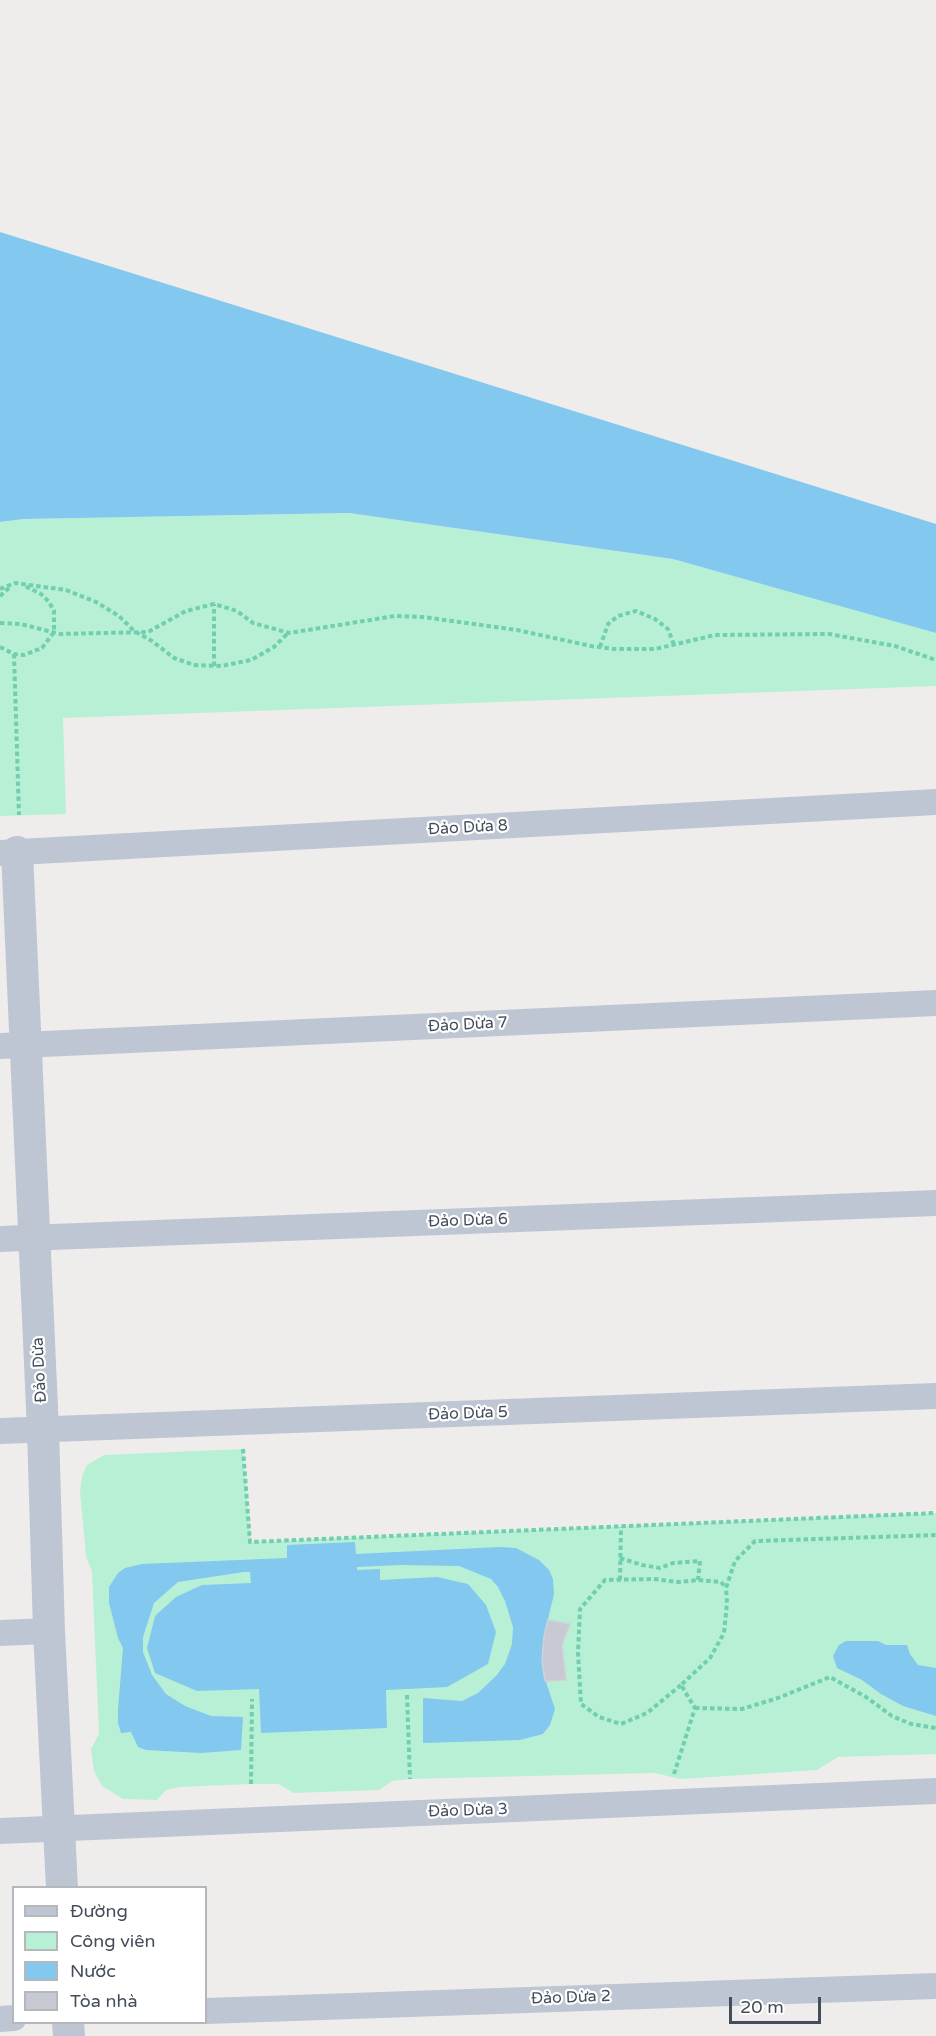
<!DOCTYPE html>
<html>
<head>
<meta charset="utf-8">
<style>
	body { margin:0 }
	#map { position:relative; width:936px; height:2036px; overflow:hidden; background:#efedec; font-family:"Varela Round",sans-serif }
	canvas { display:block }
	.legend { position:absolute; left:12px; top:1886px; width:195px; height:138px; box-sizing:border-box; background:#fff; border:2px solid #b4b8bd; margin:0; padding:8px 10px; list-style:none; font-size:18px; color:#444d5a }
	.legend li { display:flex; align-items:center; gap:12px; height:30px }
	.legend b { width:30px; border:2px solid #b4b8bd }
	.scale { position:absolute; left:729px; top:1997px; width:92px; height:27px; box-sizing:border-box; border:3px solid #444d5a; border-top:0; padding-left:8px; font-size:18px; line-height:21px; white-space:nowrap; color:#444d5a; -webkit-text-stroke:4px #fff; paint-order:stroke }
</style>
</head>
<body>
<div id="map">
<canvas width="936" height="2036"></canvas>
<ul class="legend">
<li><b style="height:8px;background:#bfc6d3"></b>Đường</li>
<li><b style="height:16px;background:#b8f0d6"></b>Công viên</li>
<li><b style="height:16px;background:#83c8ef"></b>Nước</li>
<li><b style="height:16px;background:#c8cad3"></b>Tòa nhà</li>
</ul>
<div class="scale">20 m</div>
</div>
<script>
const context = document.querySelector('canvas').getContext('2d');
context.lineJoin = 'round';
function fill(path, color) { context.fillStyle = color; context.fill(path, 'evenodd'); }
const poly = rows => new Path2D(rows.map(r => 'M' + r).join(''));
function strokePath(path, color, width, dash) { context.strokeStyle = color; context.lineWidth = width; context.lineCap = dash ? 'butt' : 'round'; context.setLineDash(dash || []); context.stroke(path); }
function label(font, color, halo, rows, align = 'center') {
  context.font = font + ' "Varela Round",sans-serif'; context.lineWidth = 4.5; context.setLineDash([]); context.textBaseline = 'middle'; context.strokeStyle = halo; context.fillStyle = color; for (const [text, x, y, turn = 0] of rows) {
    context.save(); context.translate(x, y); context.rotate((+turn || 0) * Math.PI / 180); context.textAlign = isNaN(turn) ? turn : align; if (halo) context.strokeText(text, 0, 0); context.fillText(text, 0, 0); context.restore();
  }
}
fill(poly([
	[349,513,673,559,896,621,936,633,936,686,63,718,66,814,0,816,0,522,24,519],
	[243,1449,251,1542,936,1513,936,1754,838,1757,817,1770,681,1779,654,1773,410,1779,392,1781,379,1790,294,1793,278,1784,251,1784,179,1787,166,1790,157,1800,123,1799,102,1786,94,1771,91,1749,99,1734,92,1572,86,1556,80,1492,82,1476,87,1465,104,1455]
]), '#b8f0d6');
fill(poly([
	[0,232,936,524,936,633,673,559,349,513,24,519,0,522],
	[355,1542,356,1554,500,1547,516,1548,539,1560,549,1570,553,1579,554,1594,544,1636,542,1660,543,1673,555,1709,550,1725,543,1734,520,1740,423,1743,423,1698,462,1701,478,1693,496,1676,505,1664,512,1644,513,1627,505,1601,498,1587,491,1579,459,1566,401,1565,357,1567,357,1570,380,1569,380,1580,437,1577,468,1584,486,1605,496,1632,488,1664,447,1687,386,1690,387,1728,261,1733,259,1689,197,1691,155,1673,147,1648,155,1616,176,1597,202,1585,251,1583,250,1572,244,1572,178,1582,154,1603,143,1637,143,1652,152,1675,166,1694,185,1706,211,1716,243,1717,241,1750,201,1753,146,1750,138,1747,131,1732,121,1733,118,1723,118,1709,123,1648,118,1638,109,1603,109,1587,118,1573,125,1568,142,1564,287,1558,287,1545],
	[846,1641,878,1641,886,1645,907,1645,910,1654,918,1665,936,1668,936,1716,903,1706,881,1694,862,1680,837,1668,833,1656,839,1645]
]), '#83c8ef');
const building = poly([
	[548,1620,570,1624,562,1645,566,1680,545,1681,542,1660,544,1636,548,1620]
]);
fill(building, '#c8cad3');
strokePath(building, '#d0d1d9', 1.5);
strokePath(poly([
	[0,589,15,583,66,590,96,602,119,616,134,631,152,641,174,658,194,665,221,666,251,660,274,647,288,633],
	[0,596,9,588],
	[0,623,21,624,60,634,148,632,186,611,214,604,237,611,253,623,289,633,395,616,423,617,517,630,591,646,614,649,655,649,715,635,829,634,895,646,936,660],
	[0,647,14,654,24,655,42,648,54,632,54,611,49,602,41,594,25,586],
	[600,647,608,624,618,616,636,611,655,619,668,629,674,645],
	[14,654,19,815],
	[214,666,214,604],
	[243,1449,250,1542,936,1513],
	[620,1558,642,1565,660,1568,673,1563,700,1561,698,1580],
	[620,1580,621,1527],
	[681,1685,647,1713,621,1724,599,1717,581,1704,578,1653,580,1609,605,1580,654,1579,678,1582,698,1580,721,1582,725,1587],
	[407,1695,410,1779],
	[695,1708,742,1709,778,1698,830,1677,866,1697,892,1716,911,1724,936,1728],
	[674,1774,695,1708,681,1685,710,1658,724,1633,727,1603,726,1588,735,1561,755,1541,936,1535],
	[251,1784,252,1699]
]), '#6fcfae', 4, [4.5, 3]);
strokePath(poly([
	[0,853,936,802],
	[0,1046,936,1003],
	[0,1239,936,1203],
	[0,1431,936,1396],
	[0,1633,49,1631],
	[0,1831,936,1791],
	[206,2011,936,1986],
	[0,2019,14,2018]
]), '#bfc6d3', 26);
strokePath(poly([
	[17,852,43,1430,49,1631,62,1888],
	[68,2022,69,2036]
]), '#bfc6d3', 32);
label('16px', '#444d5a', '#fff', [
	["Đảo Dừa 8",468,828,-3],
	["Đảo Dừa 7",468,1025,-3],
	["Đảo Dừa 6",468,1221,-2],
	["Đảo Dừa",40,1370,-93],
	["Đảo Dừa 5",468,1414,-2],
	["Đảo Dừa 3",468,1811,-2],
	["Đảo Dừa 2",571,1998,-2]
]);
</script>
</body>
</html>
